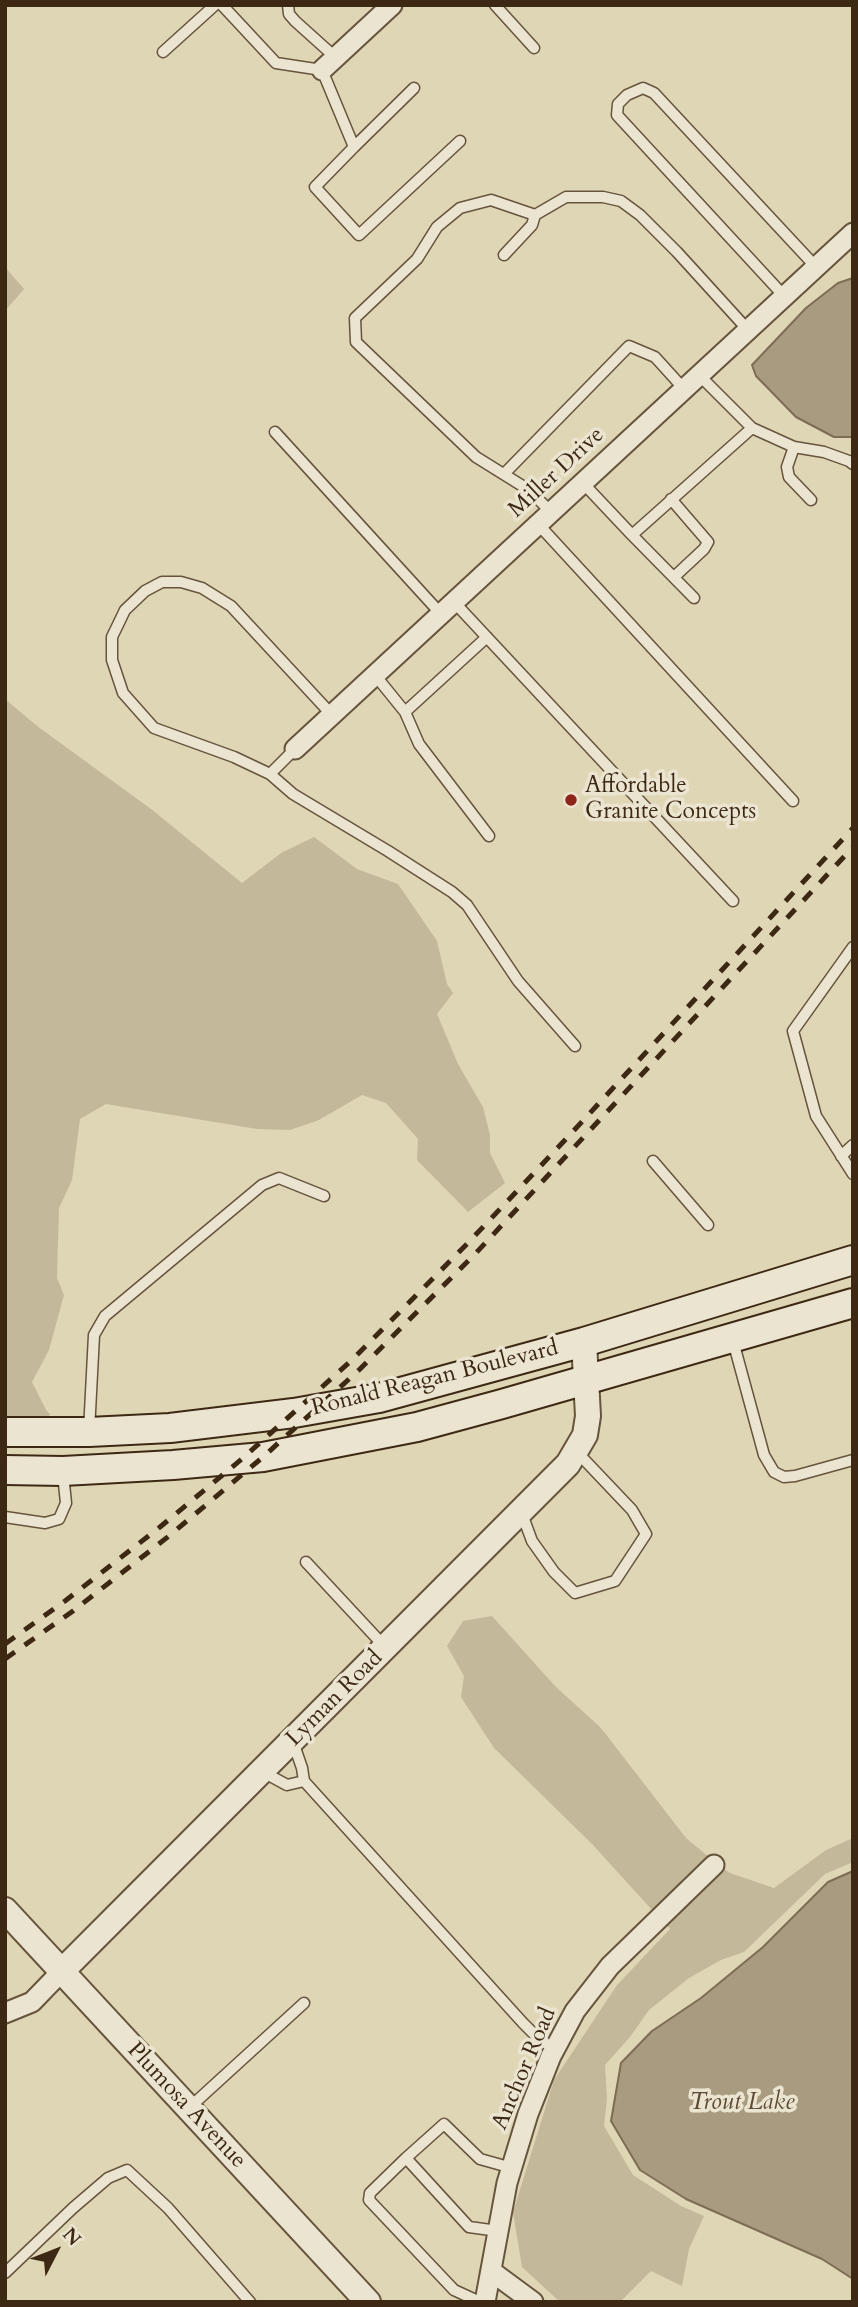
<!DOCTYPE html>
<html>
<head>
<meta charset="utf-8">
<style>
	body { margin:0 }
	#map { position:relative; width:858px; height:2307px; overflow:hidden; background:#dfd6b6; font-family:Cardo,serif }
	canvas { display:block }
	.frame { position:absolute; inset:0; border:7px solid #3d2913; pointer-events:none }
	.north { position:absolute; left:21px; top:2216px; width:70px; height:70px; -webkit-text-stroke:5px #eae4d0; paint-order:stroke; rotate:48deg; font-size:19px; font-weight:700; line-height:28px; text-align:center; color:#3d2913 }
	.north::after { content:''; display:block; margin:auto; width:24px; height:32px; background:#3d2913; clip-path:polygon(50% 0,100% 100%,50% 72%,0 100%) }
</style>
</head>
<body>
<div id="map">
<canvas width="858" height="2307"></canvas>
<div class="frame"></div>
<div class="north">N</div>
</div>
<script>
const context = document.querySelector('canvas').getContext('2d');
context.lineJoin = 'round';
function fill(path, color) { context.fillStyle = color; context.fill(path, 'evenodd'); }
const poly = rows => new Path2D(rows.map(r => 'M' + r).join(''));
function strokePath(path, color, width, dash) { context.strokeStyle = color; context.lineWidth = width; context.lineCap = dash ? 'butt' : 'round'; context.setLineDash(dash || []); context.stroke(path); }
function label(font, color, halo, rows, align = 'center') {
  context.font = font + ' Cardo,serif'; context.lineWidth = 7; context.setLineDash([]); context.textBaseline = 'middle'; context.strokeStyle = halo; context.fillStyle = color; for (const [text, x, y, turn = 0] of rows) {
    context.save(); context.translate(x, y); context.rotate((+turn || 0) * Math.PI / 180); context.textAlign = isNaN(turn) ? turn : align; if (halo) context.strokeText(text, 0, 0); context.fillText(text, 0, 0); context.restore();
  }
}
fill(poly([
	[5,267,24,289,5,311],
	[5,699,37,726,151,809,242,883,281,853,314,837,357,869,398,884,437,941,447,984,453,993,437,1014,458,1064,483,1107,490,1135,490,1153,505,1183,468,1212,417,1160,418,1139,386,1103,362,1095,319,1120,290,1130,257,1129,106,1104,80,1119,72,1180,59,1208,57,1278,64,1295,49,1350,32,1382,46,1410,50,1414,47,1422,5,1423],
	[492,1616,555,1686,601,1728,686,1838,709,1857,653,1911,592,1844,494,1748,461,1697,464,1676,447,1646,463,1621],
	[853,1838,853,1862,825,1874,744,1952,721,1960,689,1978,649,2010,630,2037,605,2065,607,2098,604,2126,633,2175,681,2206,704,2216,689,2249,682,2286,651,2271,620,2302,560,2302,522,2267,513,2212,554,2080,617,1985,670,1929,666,1924,724,1869,730,1873,774,1888,826,1850]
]), '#c3b99a');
const water = poly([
	[853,278,853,437,834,437,796,417,756,376,752,365,806,308,838,283,853,278],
	[853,1871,853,2279,822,2259,686,2199,640,2170,611,2121,621,2063,652,2031,701,1998,763,1947,828,1882,853,1871]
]);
fill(water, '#a89b7f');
strokePath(water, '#7d6d54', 2);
const service = poly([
	[222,5,276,63,322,70,354,147,315,187,359,235,460,141],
	[288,5,289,14,295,21,335,57],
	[495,5,534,48],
	[163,52,215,5],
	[354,147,414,88],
	[504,255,532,225,535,215],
	[784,296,617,115,618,104,627,95,643,88,654,93,816,267],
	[752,428,794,447,824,452,849,461,853,464],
	[275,432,441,614],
	[794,447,787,467,789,477,811,500],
	[504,474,629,346,655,357,684,389],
	[583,483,632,535,752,428,699,375],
	[671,499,708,542,704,549,674,577],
	[551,512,529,490,476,457,356,342,355,318,417,259,437,227,460,208,491,200,535,215,566,197,603,197,621,201,640,215,677,252,748,330],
	[538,524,793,801],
	[632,535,694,598],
	[454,602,733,901],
	[375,675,405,712,487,637],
	[405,712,419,744,489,836],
	[295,749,270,774,234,757,154,728,123,693,112,660,112,637,125,610,145,591,162,582,181,582,202,588,231,606,332,715],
	[270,774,293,794,388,851,452,892,467,905,518,981,575,1046],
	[853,947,793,1031,816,1116,853,1174],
	[841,1156,853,1145],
	[653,1161,708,1225],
	[733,1341,764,1455,774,1472,784,1477,795,1476,853,1460],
	[89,1431,94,1335,105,1316,262,1185,279,1178,324,1196],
	[522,1514,532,1541,554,1572,575,1593,615,1581,646,1534,632,1510,576,1451],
	[5,1517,45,1523,59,1519,66,1503,63,1474],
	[306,1562,385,1647],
	[293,1742,302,1768,304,1781,523,2023,539,2039,555,2049],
	[263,1772,287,1785,304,1781],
	[189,2108,304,2003],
	[406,2158,444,2124,480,2159,512,2168],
	[5,2273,73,2208,108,2178,127,2170,168,2208,250,2302],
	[480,2302,454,2290,369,2200,370,2193,406,2158,469,2227,498,2231]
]);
const minor = poly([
	[322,70,392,5],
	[295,749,853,233],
	[5,2013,32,2002,62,1971],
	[491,2271,533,2302],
	[485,2302,507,2183,528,2114,551,2056,575,2011,610,1966,714,1865]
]);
const tertiary = poly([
	[5,1910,368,2302],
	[62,1971,568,1464,585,1435,588,1416,584,1342]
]);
const secondary = poly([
	[5,1432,89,1432,170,1428,294,1413,379,1398,584,1342,853,1260],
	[5,1470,63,1471,173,1465,263,1457,417,1427,502,1404,853,1303]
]);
strokePath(service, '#66543c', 13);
strokePath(minor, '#66543c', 23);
strokePath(tertiary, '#66543c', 28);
strokePath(secondary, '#3d2913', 32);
strokePath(service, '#eae4d0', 10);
strokePath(minor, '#eae4d0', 19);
strokePath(tertiary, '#eae4d0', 24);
strokePath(secondary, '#eae4d0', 28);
strokePath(poly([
	[5,1644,65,1601,160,1527,243,1458,352,1360,467,1244,566,1139,853,828],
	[5,1659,73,1611,169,1536,263,1457,359,1370,476,1253,853,847]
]), '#3d2913', 5, [12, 12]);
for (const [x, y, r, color] of [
	[571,800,7,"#8f2418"]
]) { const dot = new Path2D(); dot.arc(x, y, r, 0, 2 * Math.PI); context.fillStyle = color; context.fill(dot); strokePath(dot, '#eae4d0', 2.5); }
label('23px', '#3d2913', '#eae4d0', [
	["Miller Drive",557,473,-43],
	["Ronald Reagan Boulevard",435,1379,-14],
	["Lyman Road",335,1699,-45],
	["Anchor Road",525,2069,-67],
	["Plumosa Avenue",186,2106,47]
]);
label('23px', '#3d2913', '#eae4d0', [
	["Affordable",585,787],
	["Granite Concepts",585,813]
], 'left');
label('italic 24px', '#5d4b33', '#eae4d0', [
	["Trout Lake",742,2103]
]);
</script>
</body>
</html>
